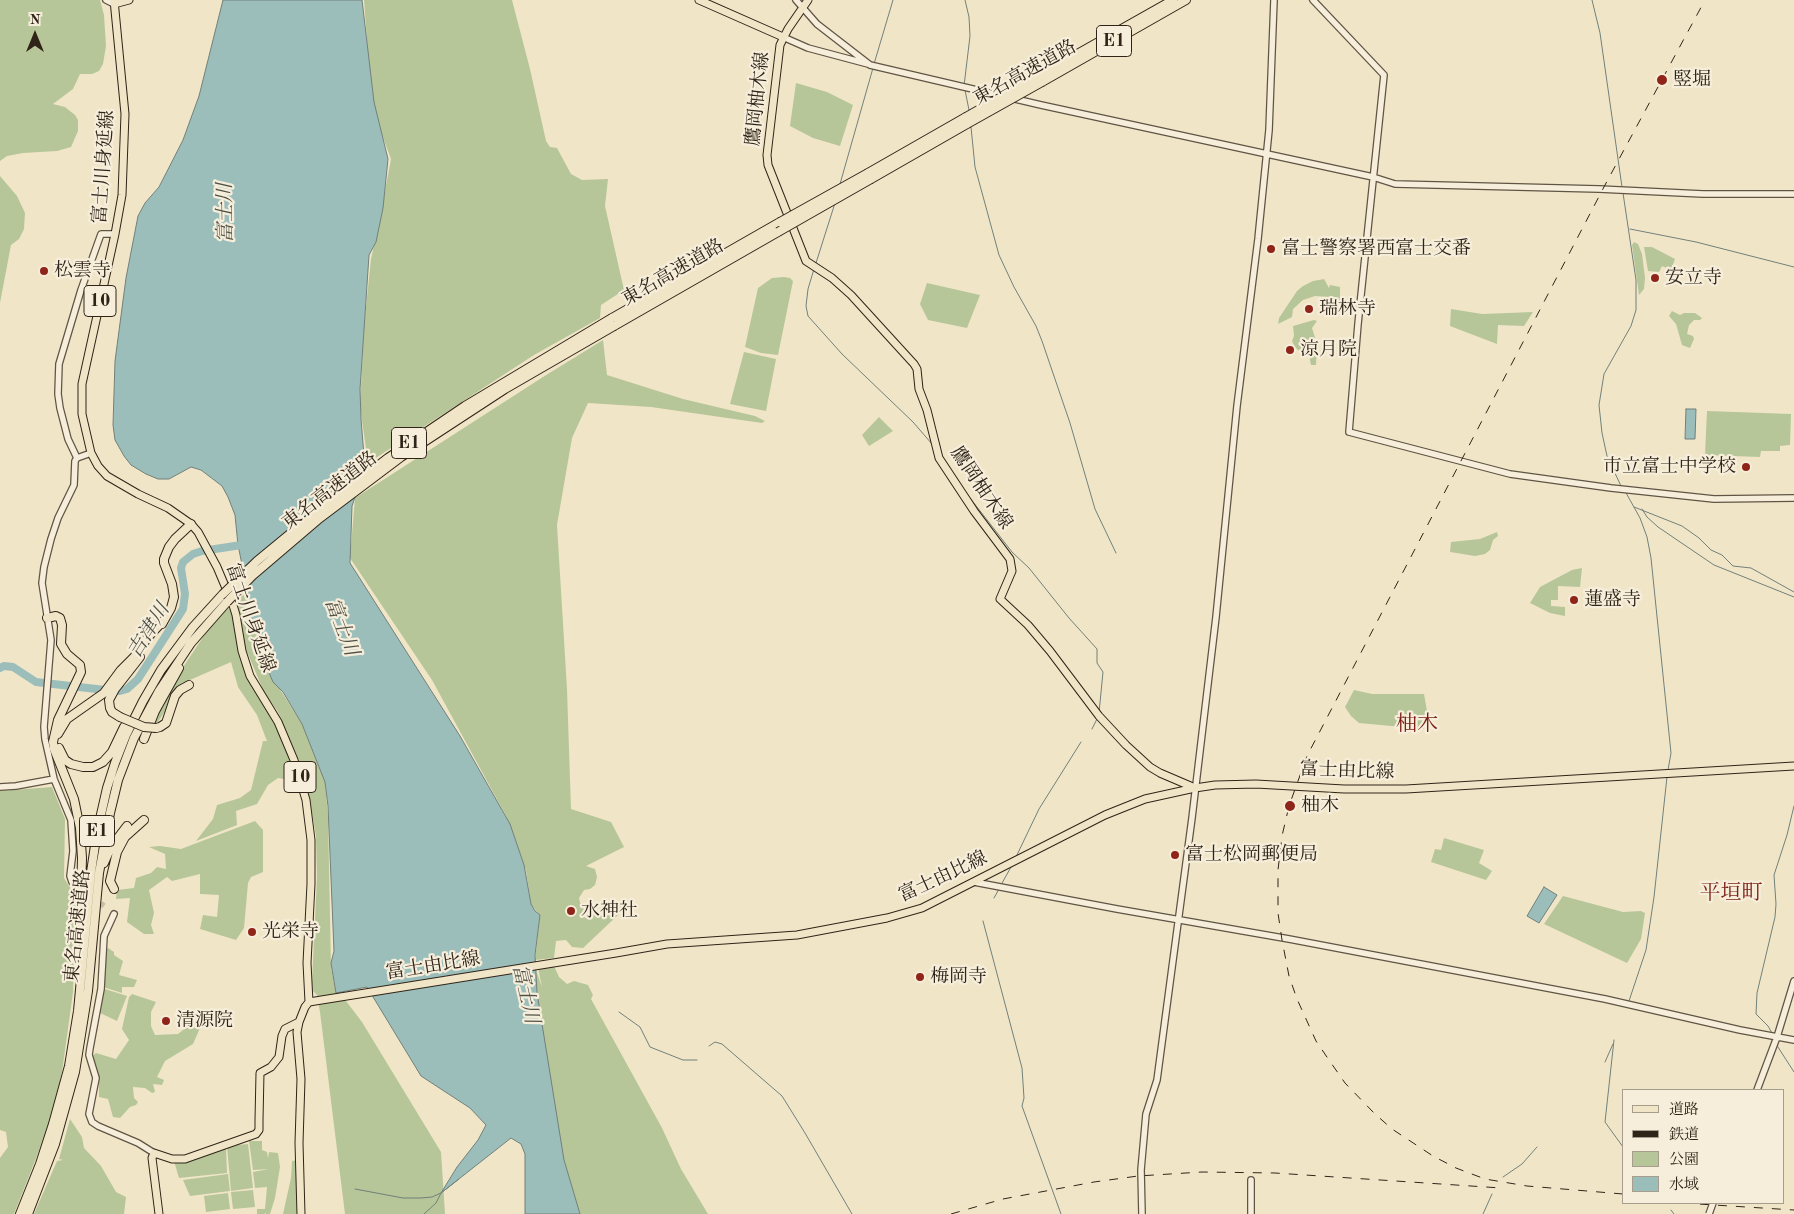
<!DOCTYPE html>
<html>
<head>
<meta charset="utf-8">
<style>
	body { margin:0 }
	#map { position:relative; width:1794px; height:1214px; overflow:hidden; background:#f1e5c8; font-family:"Old Standard TT","Noto Serif JP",serif }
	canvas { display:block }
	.legend { position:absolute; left:1622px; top:1089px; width:162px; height:115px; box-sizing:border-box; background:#f6eedb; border:1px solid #a79d8d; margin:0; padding:6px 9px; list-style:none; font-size:15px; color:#302418 }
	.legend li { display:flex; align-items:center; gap:10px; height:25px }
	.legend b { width:25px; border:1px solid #a79d8d }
	.north { position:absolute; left:10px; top:10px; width:50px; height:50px; -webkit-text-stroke:4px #f6eedb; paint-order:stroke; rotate:0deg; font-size:14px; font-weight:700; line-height:20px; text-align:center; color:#302418 }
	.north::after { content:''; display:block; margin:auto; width:18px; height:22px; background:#302418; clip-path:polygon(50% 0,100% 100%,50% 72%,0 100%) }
</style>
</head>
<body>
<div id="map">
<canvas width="1794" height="1214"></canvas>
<ul class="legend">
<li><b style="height:6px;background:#f1e5c8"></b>道路</li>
<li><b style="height:6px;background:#302418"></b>鉄道</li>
<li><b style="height:14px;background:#b6c699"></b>公園</li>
<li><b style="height:14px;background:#9cbebb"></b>水域</li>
</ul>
<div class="north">N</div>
</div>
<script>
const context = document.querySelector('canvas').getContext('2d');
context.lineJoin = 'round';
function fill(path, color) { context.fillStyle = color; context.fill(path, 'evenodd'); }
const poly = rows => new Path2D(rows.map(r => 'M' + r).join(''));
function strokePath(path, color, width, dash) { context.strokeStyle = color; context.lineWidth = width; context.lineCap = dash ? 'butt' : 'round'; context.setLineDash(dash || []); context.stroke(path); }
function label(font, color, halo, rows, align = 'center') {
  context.font = font + ' "Old Standard TT","Noto Serif JP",serif'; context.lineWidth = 4.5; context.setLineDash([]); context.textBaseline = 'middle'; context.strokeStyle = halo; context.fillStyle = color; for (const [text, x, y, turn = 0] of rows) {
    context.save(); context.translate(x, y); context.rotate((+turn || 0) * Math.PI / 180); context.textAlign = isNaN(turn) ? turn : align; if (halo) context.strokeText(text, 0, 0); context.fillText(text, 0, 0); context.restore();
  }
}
fill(poly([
	[0,0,100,0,104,15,106,46,103,64,99,71,92,74,80,74,73,89,53,104,65,107,75,115,78,120,78,131,71,147,57,151,23,153,7,156,0,161],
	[364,0,512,0,530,69,546,141,550,147,557,148,571,174,582,180,608,179,605,206,624,290,601,305,600,318,534,355,368,463,360,406,364,326,371,259,379,223,391,159,372,108],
	[796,83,827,92,853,105,840,146,813,138,790,126],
	[0,176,17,196,25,213,24,229,19,239,11,245,0,303],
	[1634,242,1638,244,1642,254,1645,278,1644,289,1639,295,1632,245],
	[1644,247,1652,247,1675,259,1671,270,1662,266,1659,272,1648,271],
	[784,277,790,278,793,281,778,355,761,353,745,347,758,288,772,278],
	[1324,279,1329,288,1330,285,1340,287,1340,307,1330,306,1330,297,1315,296,1303,300,1293,309,1292,317,1278,324,1279,318,1297,291,1303,286,1313,281],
	[927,283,980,295,967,328,928,320,920,304],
	[1451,309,1482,314,1533,312,1524,326,1498,325,1497,344,1450,326],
	[1672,311,1680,315,1684,313,1695,313,1702,318,1700,320,1694,320,1689,325,1687,334,1693,336,1694,339,1690,348,1682,345,1676,324,1669,316],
	[1314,320,1317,321,1312,328,1317,344,1316,365,1311,365,1309,355,1303,355,1295,347,1292,341,1294,336,1293,326],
	[603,340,607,375,683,399,755,416,765,421,762,423,651,407,588,403,572,438,557,525,567,689,571,809,611,822,624,847,586,866,595,869,597,877,595,885,590,889,584,890,579,898,580,903,598,917,610,908,634,900,583,948,572,947,566,940,556,941,554,958,535,960,540,916,531,904,526,871,506,816,432,680,350,558,355,498,543,377],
	[744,352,776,359,766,411,730,404],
	[1707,411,1791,414,1790,445,1780,446,1780,451,1761,451,1760,457,1705,455],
	[879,417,893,431,869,446,862,435],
	[1497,532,1498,536,1493,540,1490,550,1485,554,1475,556,1450,552,1451,542,1480,539],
	[1582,568,1580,587,1558,586,1558,600,1551,600,1551,606,1565,607,1565,616,1550,613,1530,603,1540,587,1572,570],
	[246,593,249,601,250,620,256,635,262,645,267,669,302,724,325,782,328,817,331,967,336,993,346,1001,362,1022,441,1152,445,1214,345,1214,320,1012,317,995,313,991,312,982,317,877,316,836,308,790,298,758,278,712,264,692,245,647,237,600],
	[233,605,237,643,244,665,283,734,295,781,278,778,268,785,257,804,236,811,237,825,196,841,213,819,217,805,240,798,251,790,263,741,267,741,265,736,257,715,238,687,231,662,183,683,156,725,155,721,168,690,205,634,217,617],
	[1354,690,1372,694,1424,694,1427,711,1424,729,1359,723,1351,716,1345,707],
	[52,787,65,819,64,878,76,897,73,992,62,1072,52,1115,35,1161,14,1214,0,1214,0,1158,8,1147,6,1132,0,1130,0,791],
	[255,821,263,830,263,872,251,877,248,883,244,928,236,940,200,929,203,915,217,917,219,895,200,894,200,874,172,881,167,877,149,890,154,913,151,925,154,934,144,934,127,922,130,898,116,899,117,890,134,888,136,878,151,873,157,867,166,869,165,854,149,847,160,846,181,849],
	[1444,838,1484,850,1479,863,1492,871,1486,880,1431,862,1435,849,1441,850],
	[1563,896,1623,912,1641,911,1645,913,1641,939,1627,963,1544,924],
	[108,948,114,952,114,955,123,961,119,975,137,980,134,987,122,987,122,993,103,987,105,950],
	[554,966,559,977,567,984,574,981,588,985,593,995,591,999,662,1128,681,1169,708,1214,577,1214,539,1062,536,970,542,987,538,968],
	[102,988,127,996,117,1021,98,1012],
	[132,994,156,1002,151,1012,151,1026,155,1035,178,1034,188,1026,196,1028,198,1026,200,1028,193,1044,165,1061,157,1077,164,1080,162,1085,153,1084,155,1092,152,1093,145,1088,133,1087,134,1098,138,1102,136,1105,130,1107,120,1118,113,1117,108,1099,99,1097,99,1075,91,1057,96,1053,116,1059,129,1040,122,1029,129,997],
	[70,1119,82,1137,84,1148,101,1166,116,1192,126,1197,124,1214,34,1214,57,1161,63,1160,59,1159],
	[249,1141,262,1141,262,1150,267,1152,268,1158,269,1152,278,1153,280,1167,275,1198,270,1214,266,1214,265,1212,265,1214,257,1214,257,1209,265,1209,267,1187,255,1188,253,1172,269,1169,253,1170],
	[248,1144,253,1188,231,1191,227,1146],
	[226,1148,227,1173,179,1178,174,1161],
	[298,1160,297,1214,283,1214,291,1178,292,1161],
	[228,1174,230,1191,190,1196,183,1180],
	[253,1190,255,1207,233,1209,231,1192],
	[228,1193,230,1209,206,1212,204,1196]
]), '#b6c699');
const water = poly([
	[223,0,362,0,374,102,388,159,383,208,376,242,369,255,360,389,361,419,365,468,352,506,350,563,460,736,510,824,524,865,531,904,535,911,540,915,535,955,537,993,564,1160,580,1214,525,1214,525,1154,521,1144,511,1138,441,1193,457,1167,478,1140,486,1125,470,1108,421,1076,367,987,336,993,331,963,334,951,328,806,325,782,302,724,283,692,273,682,267,668,263,646,251,622,248,594,238,545,235,515,228,497,222,486,201,470,191,467,169,479,158,479,146,474,131,465,124,456,115,440,113,425,115,361,126,278,138,216,145,203,159,187,183,140,199,96,223,0],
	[1686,409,1696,409,1695,439,1685,439,1686,409],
	[1544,887,1557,895,1539,923,1527,916,1544,887]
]);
fill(water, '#9cbebb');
strokePath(water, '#71807a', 1);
strokePath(poly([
	[1592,0,1600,33,1622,187],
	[874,64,893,0],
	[964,86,970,36,969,17,965,0],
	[965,90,969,110],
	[971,127,975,167,999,255,1014,287,1036,326,1042,341,1070,423,1095,509,1116,553],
	[840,184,873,68],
	[1630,229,1696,242,1794,267],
	[816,263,835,203],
	[814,269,808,289,806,306,808,316,842,354,913,422,932,444],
	[1621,486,1607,456,1602,433,1599,405,1604,374,1631,326,1636,310,1636,280,1623,193],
	[1625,491,1640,518,1647,537,1651,558,1671,753,1668,770],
	[970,498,1012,552,1029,568,1069,618,1097,649,1097,663,1103,672,1099,713],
	[1634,507,1682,526,1699,538,1711,550,1722,555,1733,566,1751,568,1794,592],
	[1642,509,1647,517,1658,527,1714,565,1794,597],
	[1092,729,1097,719],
	[1016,857,1039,809,1081,742],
	[1001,885,1011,867],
	[994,898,999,889],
	[983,921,1022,1068,1024,1098,1022,1106,1061,1214],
	[1629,1001,1646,950,1654,897,1667,777],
	[619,1012,640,1027,650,1047,683,1060,697,1060],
	[1772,1033,1768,1026,1756,1014,1757,993,1775,917,1776,904,1774,875,1787,835,1794,806],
	[1614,1040,1605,1122,1623,1147],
	[1776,1044,1794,1072],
	[709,1046,715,1042,722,1044,782,1096,805,1133,852,1214],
	[1605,1062,1613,1044],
	[1503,1177,1522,1164,1537,1147],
	[355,1189,403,1198,421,1198,432,1197,441,1193,459,1179],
	[1671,1210,1674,1214],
	[424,1214,436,1203,441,1193],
	[1483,1214,1492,1194]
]), '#71807a', 1);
strokePath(poly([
	[0,668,4,666,13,667,36,682,105,690,120,691,127,689,138,679,183,609,185,594,181,568,183,562,193,554,202,551,248,544]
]), '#9cbebb', 8);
strokePath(poly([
	[94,898,104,906]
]), '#cabea5', 5.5, [5.5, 3]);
const minor = poly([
	[106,0,114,4],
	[796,0,817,24,870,65,1041,105,1373,177,1395,184,1599,189,1703,194,1794,194],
	[1313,0,1384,75,1358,324,1349,432,1510,474,1611,488,1714,499,1794,498],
	[783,37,808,48,868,64],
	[77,458,68,439,60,408,58,394,59,364,81,290,101,234,115,234],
	[0,787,16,786,54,779],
	[974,882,1117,909,1289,939,1605,999,1740,1030,1794,1040],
	[77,887,72,882,70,876,73,851,71,820,54,779,45,739,44,727,51,640,42,583,44,567,51,539,58,518,74,485,75,461,77,458,91,453],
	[114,914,104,936,101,989,90,1048,89,1055,96,1078,89,1114,92,1122,98,1126,138,1143,154,1153],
	[1757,1090,1777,1037,1794,981],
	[1142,1214,1141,1170,1146,1114,1157,1080,1192,818,1216,617,1237,406,1258,239,1269,130,1274,0],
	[1251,1214,1251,1180]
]);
const major = poly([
	[114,0,125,114,122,195,115,234,82,384,82,414,91,453,98,466,107,476,138,494,168,508,191,524,198,532,217,567,233,605,236,615,242,651,250,676,278,722,294,760,306,800,311,840,311,884,307,963,309,1002],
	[699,0,783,37],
	[808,0,788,29,780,45,767,155,768,165,806,261,832,278,851,295,914,364,917,369,919,389,927,410,939,458,974,511,1010,559,1012,571,1000,599,1028,625,1050,651,1099,716,1126,745,1150,767,1160,773,1195,788],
	[114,4,129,0],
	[159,1214,152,1158,154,1153,172,1159,185,1159,256,1134,259,1130,259,1120,260,1073,271,1067,279,1057,282,1036,285,1029,299,1022],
	[301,1214,299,1143,301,1079,297,1032,299,1022,305,1007,309,1002,616,953,667,944,797,935,887,918,922,908,1105,815,1145,799,1195,788,1215,785,1256,784,1344,789,1406,789,1794,766]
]);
const highway = poly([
	[1040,75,1173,0],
	[1042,82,1186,0],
	[868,173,966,117],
	[871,179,967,124],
	[612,318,780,222],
	[614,326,778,232],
	[47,618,56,616,60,618,62,625,61,644,67,654,80,665,81,672,58,720,53,742,54,749,74,799,80,828,82,858,80,930],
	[162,624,171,608,174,597,172,584,164,563,164,559,169,547,175,539,191,524],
	[120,717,112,712,110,708,109,700,115,689,140,657],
	[156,728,160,727,166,723,175,696,180,690,189,685],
	[58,734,67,719,104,693,121,670,134,657,148,637,164,620],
	[144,739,155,711,179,668],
	[59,748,65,760,71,764,83,767,93,767,103,762,112,752,124,727],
	[104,863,111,847,127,826],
	[114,889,110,881,117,852,125,837,144,820],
	[20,1214,40,1164,53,1124,69,1066,78,1011,91,872,97,832,107,788,115,763,126,735,143,701,161,670,193,627,223,594],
	[28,1214,55,1144,75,1072,88,991,99,873,110,813,118,780,134,738,159,691,191,643,227,602]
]);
strokePath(minor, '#605444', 8);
strokePath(major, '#302418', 9);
strokePath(highway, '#302418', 10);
strokePath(minor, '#f6eedb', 5.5);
strokePath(major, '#f1e5c8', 7);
strokePath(highway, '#f1e5c8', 8);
strokePath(poly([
	[1623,1194,1527,1186,1485,1179,1456,1168,1433,1156,1392,1129,1374,1113,1345,1083,1329,1060,1316,1041,1297,999,1289,976,1282,940,1278,913,1278,870,1282,836,1289,806,1307,756,1605,185,1705,0],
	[1682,1203,1794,1210],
	[951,1214,1003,1199,1094,1182,1138,1176,1202,1172,1275,1173,1501,1188]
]), '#302418', 1, [9, 9]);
const minorBridge = poly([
	[1709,1214,1713,1203]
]);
const highwayBridge = poly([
	[966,117,1040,75],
	[967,124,1042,82],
	[780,222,868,173],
	[778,232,871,179],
	[223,594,257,561,291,533,388,458,465,406,612,318],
	[227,602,252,576,320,518,401,457,505,389,614,326],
	[120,717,144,727,156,728]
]);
strokePath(minorBridge, '#605444', 8, []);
strokePath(highwayBridge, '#302418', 10, []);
strokePath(minorBridge, '#f6eedb', 5.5);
strokePath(highwayBridge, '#f1e5c8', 8);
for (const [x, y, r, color] of [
	[1662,80,6,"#8f2418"],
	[1271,249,5,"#8f2418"],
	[44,271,5,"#8f2418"],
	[1655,278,5,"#8f2418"],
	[1309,309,5,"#8f2418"],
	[1290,350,5,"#8f2418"],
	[1746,467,5,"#8f2418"],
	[1574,600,5,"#8f2418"],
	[1290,806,6,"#8f2418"],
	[1175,855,5,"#8f2418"],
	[571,911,5,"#8f2418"],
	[252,932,5,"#8f2418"],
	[920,977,5,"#8f2418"],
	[166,1021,5,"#8f2418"]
]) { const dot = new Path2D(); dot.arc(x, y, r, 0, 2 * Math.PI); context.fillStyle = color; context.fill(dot); strokePath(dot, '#f6eedb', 2); }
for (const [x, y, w] of [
	[1114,41,35],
	[100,301,32],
	[409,443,35],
	[300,777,32],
	[97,831,35]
]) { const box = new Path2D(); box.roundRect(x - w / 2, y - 15.5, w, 31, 4); context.fillStyle = '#f6eedb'; context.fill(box); strokePath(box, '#302418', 1); }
label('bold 18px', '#302418', null, [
	["E1",1114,41],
	["10",100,301],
	["E1",409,443],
	["10",300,777],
	["E1",97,831]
]);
label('19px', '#302418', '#f6eedb', [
	["東名高速道路",1025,73,-29],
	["鷹岡柚木線",758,99,-84],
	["富士川身延線",104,167,-86],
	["東名高速道路",673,273,-30],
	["鷹岡柚木線",981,488,56],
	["東名高速道路",330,491,-38],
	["富士川身延線",250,618,71],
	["富士由比線",1347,771,2],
	["富士由比線",943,877,-25],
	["東名高速道路",78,926,-84],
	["富士由比線",433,966,-9]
]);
label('19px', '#302418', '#f6eedb', [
	["竪堀",1673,80],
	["富士警察署西富士交番",1281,249],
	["松雲寺",54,271],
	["安立寺",1665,278],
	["瑞林寺",1319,309],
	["涼月院",1300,350],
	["市立富士中学校",1736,467,"right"],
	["蓮盛寺",1584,600],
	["柚木",1301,806],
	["富士松岡郵便局",1185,855],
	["水神社",581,911],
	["光栄寺",262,932],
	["梅岡寺",930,977],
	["清源院",176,1021]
], 'left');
label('italic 20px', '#505249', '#f6eedb', [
	["富士川",226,213,-91],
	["富士川",341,627,69],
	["吉津川",149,631,-58],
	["富士川",525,994,77]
]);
label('21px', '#7a1f14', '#f6eedb', [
	["柚木",1417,724],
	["平垣町",1731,893]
]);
</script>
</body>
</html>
